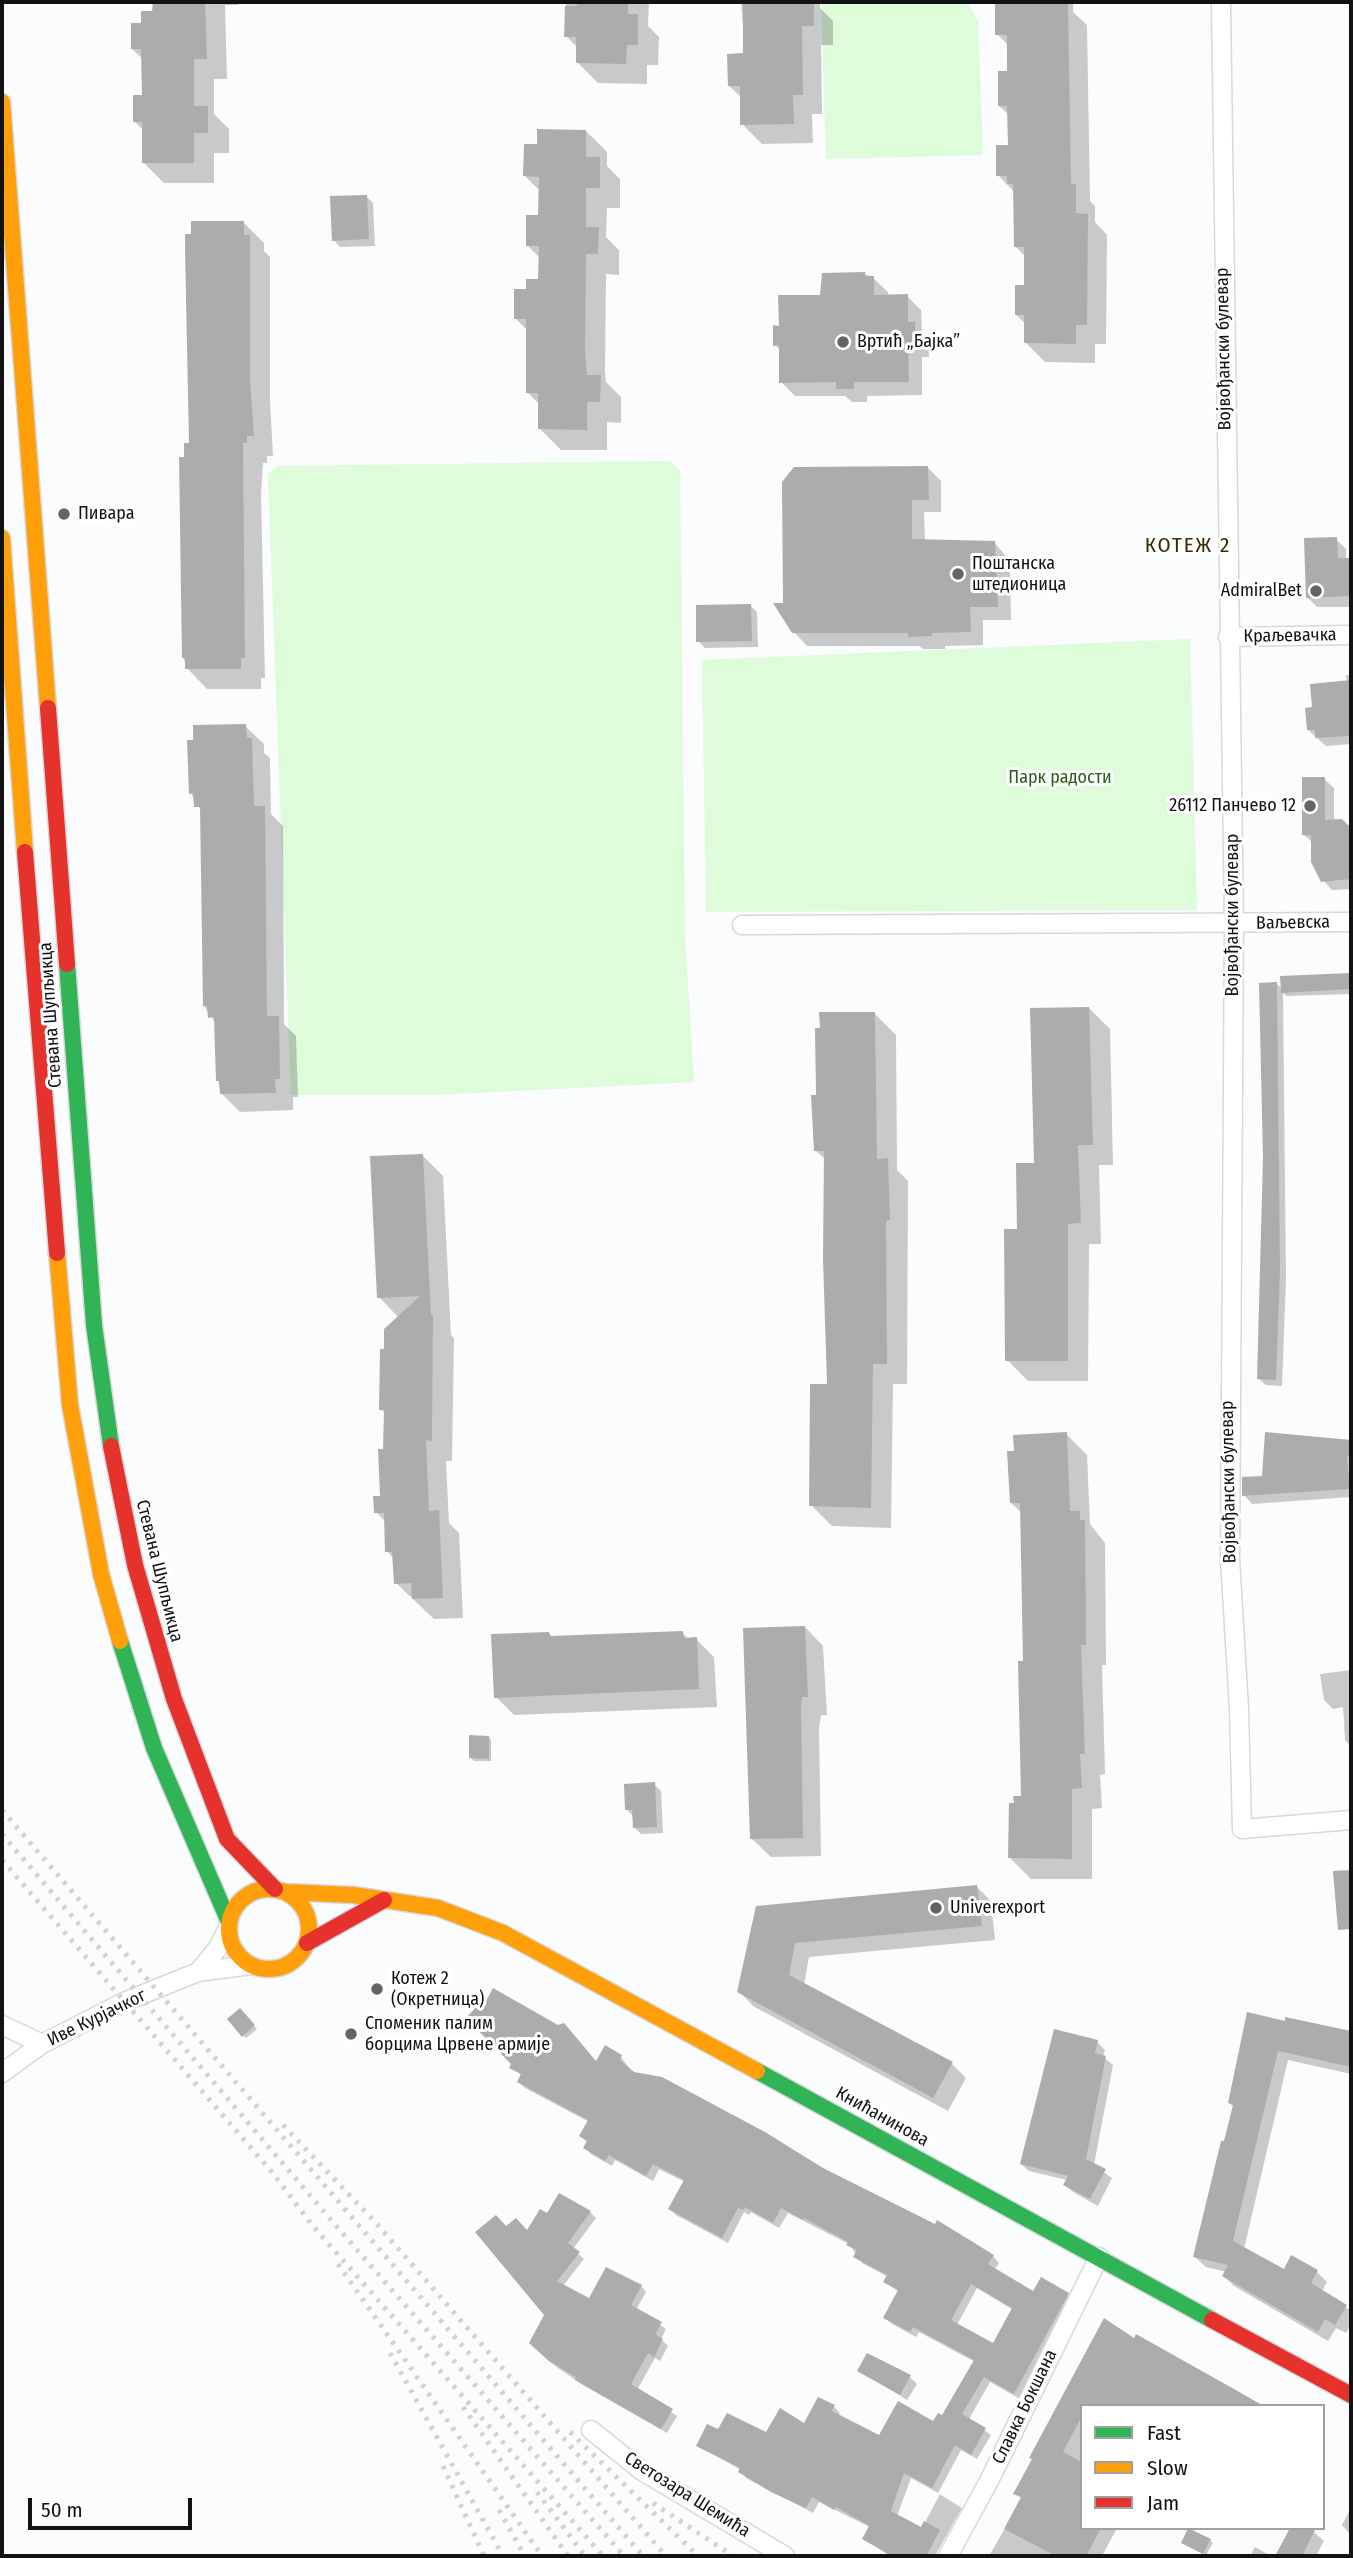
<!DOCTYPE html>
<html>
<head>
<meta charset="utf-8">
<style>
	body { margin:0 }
	#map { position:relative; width:1353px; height:2558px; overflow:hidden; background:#fafcfe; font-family:"Fira Sans Condensed",sans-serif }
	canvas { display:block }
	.frame { position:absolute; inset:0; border:4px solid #121214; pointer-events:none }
	.legend { position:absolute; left:1080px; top:2404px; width:245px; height:126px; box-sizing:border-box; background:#fff; border:2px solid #a0a0a1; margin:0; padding:9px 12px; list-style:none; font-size:21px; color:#121214 }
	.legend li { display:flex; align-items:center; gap:14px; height:35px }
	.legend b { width:35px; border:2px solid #a0a0a1 }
	.scale { position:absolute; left:28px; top:2498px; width:164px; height:32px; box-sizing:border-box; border:4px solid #121214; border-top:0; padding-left:9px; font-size:21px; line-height:24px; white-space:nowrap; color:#121214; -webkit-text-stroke:5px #fff; paint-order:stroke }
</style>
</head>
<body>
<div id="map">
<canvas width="1353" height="2558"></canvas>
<div class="frame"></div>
<ul class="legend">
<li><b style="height:9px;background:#30b455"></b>Fast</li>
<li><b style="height:9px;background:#ff9f0a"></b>Slow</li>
<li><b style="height:9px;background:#e5322d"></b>Jam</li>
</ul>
<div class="scale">50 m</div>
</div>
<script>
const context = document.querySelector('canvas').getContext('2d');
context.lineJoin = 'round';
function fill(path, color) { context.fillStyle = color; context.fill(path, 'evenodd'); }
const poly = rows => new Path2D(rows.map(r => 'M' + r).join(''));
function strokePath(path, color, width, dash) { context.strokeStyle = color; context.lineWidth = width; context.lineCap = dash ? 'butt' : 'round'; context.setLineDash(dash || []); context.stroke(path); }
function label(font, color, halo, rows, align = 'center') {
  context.font = font + ' "Fira Sans Condensed",sans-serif'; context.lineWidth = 6; context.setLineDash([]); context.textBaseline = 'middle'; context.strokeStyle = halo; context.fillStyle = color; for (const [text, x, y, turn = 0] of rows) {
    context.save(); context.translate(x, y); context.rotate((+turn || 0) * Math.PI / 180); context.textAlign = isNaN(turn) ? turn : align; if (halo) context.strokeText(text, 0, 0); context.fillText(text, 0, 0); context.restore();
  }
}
fill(poly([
	[821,2,967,2,978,21,983,155,826,159],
	[665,461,671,462,680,471,685,935,694,1082,435,1095,291,1095,268,474,278,466],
	[1190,639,1197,910,706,912,702,660]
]), '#defbda');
fill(poly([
	[154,2,238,2,238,5,225,5,227,79,214,79,214,114,229,129,229,153,214,153,214,183,164,183,143,162,143,130,134,121,143,97,143,59,132,49,143,25,154,13],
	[566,2,649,2,648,26,659,37,658,65,647,65,647,84,598,83,577,62,578,48,566,36],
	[741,2,820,2,820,8,833,21,833,45,821,45,822,114,812,114,813,143,762,144,742,124,742,98,729,86,745,55],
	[997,2,1073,2,1073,12,1087,25,1090,201,1095,206,1095,222,1107,235,1106,344,1095,344,1095,363,1045,362,1026,343,1026,324,1016,315,1025,287,1025,256,1015,246,1015,193,998,175,1009,147,1009,115,999,106,1009,73,1009,46,997,34],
	[586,131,607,152,607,166,620,179,620,208,607,208,606,237,619,250,619,275,606,274,605,372,606,382,621,397,621,423,607,422,607,450,561,450,540,429,540,405,527,392,527,330,515,318,527,290,540,281,540,258,527,245,540,216,540,191,525,176,539,146],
	[366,196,373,203,375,246,340,247,334,240],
	[244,223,264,243,264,251,270,257,270,401,273,456,267,456,267,463,263,463,261,495,265,678,261,678,261,689,207,689,187,668,183,657,185,458],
	[865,274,873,278,888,292,888,296,907,296,921,310,922,332,928,338,929,357,922,357,922,395,867,396,867,402,852,402,845,396,795,396,781,382,781,351,775,345,781,327,821,296],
	[928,468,941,481,941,512,924,512,925,541,994,542,1010,561,1011,620,983,620,983,645,945,646,945,649,923,649,919,646,807,646,794,632,784,605],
	[1336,539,1346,549,1346,560,1351,560,1351,607,1317,607,1308,598],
	[750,605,757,612,758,647,705,648,698,641],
	[1346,675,1351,675,1351,744,1326,746,1308,730,1314,709,1347,682],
	[245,726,264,744,264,753,270,758,271,814,283,826,284,1024,296,1036,298,1097,293,1097,293,1110,240,1112,221,1093,218,1080,216,1024,204,1006,202,813,191,793],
	[1324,779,1334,788,1334,821,1342,821,1351,827,1351,889,1332,890,1323,880,1313,843,1304,835],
	[1351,974,1351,994,1287,996,1283,993,1286,1279,1282,1386,1266,1385,1259,1379,1265,1158,1277,984,1282,989,1282,977],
	[1089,1008,1110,1029,1113,1165,1099,1165,1101,1244,1089,1244,1088,1381,1028,1381,1007,1360,1019,1230,1036,1164],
	[875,1014,896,1035,897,1170,908,1181,907,1384,893,1384,891,1528,832,1526,811,1505,829,1385,826,1160,815,1150,818,1097],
	[422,1155,443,1176,451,1335,454,1338,452,1461,446,1461,449,1523,459,1533,463,1618,434,1619,396,1583,394,1559,387,1551,386,1522,376,1512,382,1497,385,1450,385,1413,381,1409,386,1351,399,1318,379,1297],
	[1066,1434,1087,1455,1090,1524,1105,1543,1106,1665,1102,1665,1105,1774,1100,1775,1102,1808,1092,1809,1092,1879,1031,1879,1010,1858,1015,1805,1023,1797,1025,1662,1022,1513,1011,1503],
	[1267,1434,1351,1442,1351,1497,1252,1504,1244,1495,1263,1477],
	[805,1627,823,1646,827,1715,821,1715,819,1728,821,1856,771,1857,752,1839],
	[549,1633,553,1638,682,1633,689,1639,696,1639,714,1657,717,1707,514,1715,496,1697],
	[1351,1670,1351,1746,1345,1740,1343,1707,1333,1709,1324,1700,1320,1674],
	[489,1737,491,1740,491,1761,474,1761,471,1758],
	[654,1784,661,1791,663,1833,641,1834,634,1827,634,1817,627,1810],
	[977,1887,991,1901,995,1940,809,1957,804,1985,952,2064,966,2078,948,2111,753,2006,739,1991,758,1907],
	[240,2010,257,2029,246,2038,229,2019],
	[1287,2019,1351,2032,1351,2074,1288,2060,1244,2249,1285,2271,1317,2272,1327,2282,1322,2291,1351,2311,1351,2325,1346,2333,1336,2328,1328,2341,1234,2286,1224,2276,1227,2272,1206,2267,1195,2257,1234,2107,1230,2103],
	[1097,2042,1105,2050,1103,2057,1113,2065,1094,2165,1112,2178,1098,2206,1073,2192,1065,2185,1067,2180,1029,2171,1021,2164],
	[621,2057,633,2074,993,2256,999,2263,994,2270,1034,2294,1068,2294,1074,2300,1020,2399,990,2382,969,2419,991,2435,977,2459,961,2450,938,2493,962,2508,935,2556,890,2556,864,2539,870,2527,819,2502,813,2513,746,2478,741,2470,698,2445,719,2432,767,2434,805,2425,834,2407,840,2413,838,2416,880,2437,934,2424,943,2417,975,2362,919,2332,916,2337,892,2324,886,2318,899,2292,885,2282,888,2277,862,2263,849,2244,788,2213,779,2228,751,2212,749,2215,744,2212,728,2243,676,2215,670,2209,685,2182,659,2169,653,2181,615,2160,612,2166,591,2154,585,2148,588,2143,581,2136,589,2122,525,2088,519,2082,522,2076,512,2067,597,2063],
	[977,2288,1013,2310,994,2345,957,2325],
	[911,2478,940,2494,921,2530,897,2516],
	[590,2212,596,2218,573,2249,584,2259,563,2286,590,2300,641,2286,646,2292,636,2310,666,2329,661,2339,668,2346,660,2361,655,2358,637,2390,677,2416,667,2433,583,2385,558,2368,531,2343,547,2315,506,2228,527,2232,547,2215],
	[1137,2337,1236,2390,1246,2399,1082,2406,1082,2528,1117,2528,1102,2556,989,2556,1022,2499,1016,2493,1033,2460],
	[860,2371,910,2377,917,2384,907,2400],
	[1351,2508,1351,2535,1342,2525],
	[1292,2528,1314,2532,1324,2541,1316,2556,1277,2556],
	[1210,2540,1213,2543,1206,2555,1186,2545],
	[1255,2547,1271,2556,1250,2556]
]), '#0003');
fill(poly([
	[153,2,205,2,207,59,194,59,194,106,208,106,208,133,194,133,194,163,142,163,142,122,133,122,133,95,142,95,141,49,131,49,131,23,141,23,141,11,152,11],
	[577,2,628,2,628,14,638,14,638,45,627,45,626,64,576,63,576,37,564,37,565,6,577,6],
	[743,2,814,2,814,26,802,26,803,95,793,95,794,124,740,125,740,86,728,86,727,54,743,53],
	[995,2,1068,4,1071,184,1076,184,1076,213,1088,214,1087,325,1076,325,1076,344,1024,343,1024,315,1015,315,1015,285,1024,285,1024,247,1014,247,1013,184,1007,184,1007,176,996,176,996,145,1008,145,1007,106,998,106,998,71,1007,71,1007,35,995,35],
	[537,129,586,130,586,157,600,157,600,188,586,188,586,227,599,227,598,254,586,254,585,350,587,375,601,375,600,402,587,402,587,430,538,429,538,393,526,393,526,319,514,319,514,289,526,289,526,279,538,279,539,246,526,246,526,215,538,215,539,177,523,176,524,144,537,144],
	[367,195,369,239,332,241,330,196],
	[191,221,244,221,244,235,250,235,250,379,254,436,247,436,247,443,243,443,245,658,241,658,241,669,185,669,185,658,182,658,179,457,184,457,184,443,189,443,185,249,185,234,191,234],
	[865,272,865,276,874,276,874,295,908,294,908,322,915,322,915,343,908,343,909,382,854,382,854,389,836,389,836,382,779,383,779,345,773,346,773,325,779,326,778,295,820,295,822,273],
	[928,466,929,500,912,500,912,539,995,541,998,607,970,607,971,632,932,633,932,636,908,637,908,633,792,633,773,603,783,603,782,482,794,467],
	[1337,537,1338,558,1351,558,1351,596,1306,598,1304,538],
	[751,604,752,641,696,642,696,605],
	[1351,680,1351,736,1315,738,1315,730,1307,730,1305,708,1312,707,1310,684],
	[246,724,247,738,252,738,254,806,265,806,267,1016,279,1016,280,1079,275,1079,276,1093,220,1094,219,1081,216,1081,214,1017,208,1018,207,1006,203,1006,200,807,194,807,193,793,189,794,187,740,193,740,193,725],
	[1302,777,1325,777,1325,820,1342,819,1351,828,1351,879,1321,882,1311,862,1311,835,1302,835],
	[1351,973,1351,989,1281,993,1280,976],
	[1277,982,1280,1271,1276,1380,1257,1379,1263,1158,1259,983],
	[1089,1007,1093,1145,1078,1145,1081,1223,1068,1224,1068,1361,1005,1361,1004,1229,1017,1229,1016,1163,1034,1163,1030,1008],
	[819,1012,875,1012,877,1159,888,1158,890,1220,886,1221,887,1364,873,1364,871,1508,809,1506,810,1384,827,1384,823,1258,824,1151,814,1151,811,1095,816,1095,815,1028,820,1028],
	[423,1154,431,1315,433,1315,432,1441,426,1440,429,1511,439,1510,443,1598,412,1599,411,1583,394,1584,392,1552,385,1552,384,1513,374,1513,373,1496,380,1496,378,1449,383,1449,384,1410,379,1410,380,1349,384,1349,384,1329,420,1296,377,1298,370,1156],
	[1067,1432,1070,1511,1080,1511,1080,1520,1085,1520,1086,1645,1081,1645,1085,1754,1080,1754,1082,1788,1072,1789,1072,1859,1008,1858,1009,1803,1014,1803,1013,1796,1021,1796,1018,1661,1023,1661,1020,1503,1010,1503,1007,1451,1014,1451,1013,1435],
	[1265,1432,1351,1440,1351,1457,1347,1456,1350,1489,1242,1496,1242,1477,1262,1476],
	[805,1626,808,1697,802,1697,801,1708,803,1838,750,1839,743,1628],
	[683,1631,684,1638,697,1637,699,1689,494,1698,491,1634,549,1632,550,1636],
	[469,1735,489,1736,489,1759,469,1758],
	[655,1782,657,1827,633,1828,632,1810,625,1810,624,1784],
	[1351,1870,1351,1929,1338,1930,1333,1871],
	[977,1885,982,1926,795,1943,789,1975,953,2062,933,2098,737,1992,756,1906],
	[493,1988,558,2025,564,2023,596,2061,605,2045,622,2055,620,2060,634,2072,662,2077,765,2132,823,2168,935,2224,937,2220,994,2255,988,2264,1033,2291,1041,2277,1069,2293,1014,2394,984,2377,962,2414,986,2428,971,2455,955,2445,932,2488,904,2473,891,2511,921,2527,924,2521,940,2530,926,2556,892,2556,862,2539,869,2526,836,2507,834,2510,812,2497,806,2508,771,2492,738,2472,740,2468,696,2446,707,2424,718,2429,727,2413,766,2432,780,2408,804,2423,818,2397,835,2405,832,2411,879,2435,898,2401,933,2421,938,2413,942,2415,974,2360,913,2327,910,2332,883,2318,898,2290,883,2282,887,2275,853,2257,857,2250,846,2245,848,2242,804,2218,803,2220,781,2208,773,2223,745,2207,743,2210,738,2208,722,2238,668,2209,684,2180,653,2164,646,2176,609,2155,605,2161,583,2148,587,2141,579,2136,588,2120,517,2082,521,2074,509,2068,511,2064,466,2018,480,2003,484,2005],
	[971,2284,1012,2308,993,2343,951,2320],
	[240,2008,255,2025,242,2037,227,2019],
	[1247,2012,1285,2021,1285,2017,1351,2031,1351,2067,1278,2051,1233,2241,1284,2269,1291,2255,1318,2270,1311,2283,1347,2305,1335,2325,1325,2319,1318,2332,1222,2276,1228,2265,1193,2257,1221,2141,1224,2141,1233,2105,1228,2103],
	[1054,2029,1098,2040,1095,2053,1106,2056,1086,2159,1106,2169,1090,2199,1063,2185,1068,2176,1020,2164],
	[559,2193,591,2211,568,2243,580,2252,557,2281,589,2298,606,2267,642,2285,631,2305,662,2322,655,2334,663,2339,654,2357,648,2353,631,2384,673,2409,661,2429,575,2380,576,2377,550,2362,529,2343,544,2315,475,2232,496,2215,506,2226,516,2218,527,2230,540,2209,547,2213],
	[1104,2318,1134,2338,1136,2334,1264,2406,1082,2406,1082,2416,1063,2452,1082,2462,1082,2528,1101,2528,1086,2556,1056,2556,1004,2529,1021,2497,1013,2494,1032,2459,1029,2458],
	[867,2353,911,2375,900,2395,857,2371],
	[1188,2528,1211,2539,1203,2554,1181,2543],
	[1290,2528,1316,2528,1302,2556,1275,2556]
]), '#acacad');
const street = poly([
	[1221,2,1234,924,1230,1559,1239,1709,1242,1829,1351,1820],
	[1228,637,1351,635],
	[742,925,1351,922],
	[198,1972,218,1948,228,1928],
	[2,2025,42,2044],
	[2,2073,42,2044,124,2002,198,1972,250,1965],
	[591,2430,642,2471,785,2556],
	[948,2556,990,2479,1099,2257]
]);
const fast = poly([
	[67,964,94,1325,111,1446],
	[120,1641,154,1748,229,1922],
	[757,2071,1212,2320]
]);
const slow = poly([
	[2,102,48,708],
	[2,538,25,852],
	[57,1253,70,1405,101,1574,120,1641],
	'229 1929a40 40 0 1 1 80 0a40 40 0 1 1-80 0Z',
	[286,1892,353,1895,438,1908,503,1933,757,2071]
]);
const jam = poly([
	[48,708,67,964],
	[25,852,57,1253],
	[111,1446,135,1565,174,1699,227,1839,275,1889],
	[307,1943,384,1900],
	[1212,2320,1351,2395]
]);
strokePath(street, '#d8d8da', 21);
strokePath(fast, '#d8d8da', 19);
strokePath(slow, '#d8d8da', 19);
strokePath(jam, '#d8d8da', 19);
strokePath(street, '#feffff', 18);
strokePath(fast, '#30b455', 16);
strokePath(slow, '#ff9f0a', 16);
strokePath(jam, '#e5322d', 16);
strokePath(poly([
	[2,1810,643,2556],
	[2,1834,337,2227,624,2556],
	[2,1860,271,2171,312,2225,603,2556],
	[283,2125,376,2223,666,2556],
	[338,2264,542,2556],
	[390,2353,503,2556],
	[463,2407,568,2556],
	[570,2432,698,2556],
	[443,2466,484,2556],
	[537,2492,585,2556],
	[653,2503,733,2556],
	[499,2510,525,2556]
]), '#d1d2d2', 5, [3.5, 7]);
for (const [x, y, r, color] of [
	[843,342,7,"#636466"],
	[64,514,7,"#636466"],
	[958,574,7,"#636466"],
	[1316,591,7,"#636466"],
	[1310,806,7,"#636466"],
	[936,1908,7,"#636466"],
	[377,1989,7,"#636466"],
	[351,2034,7,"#636466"]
]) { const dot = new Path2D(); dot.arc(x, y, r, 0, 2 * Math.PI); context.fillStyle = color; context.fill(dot); strokePath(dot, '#fff', 2.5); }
label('18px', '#121214', '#fff', [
	["Вртић „Бајка”",857,342],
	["Пивара",78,514],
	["Поштанска",972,564],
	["штедионица",972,585],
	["AdmiralBet",1302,591,"right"],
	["26112 Панчево 12",1296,806,"right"],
	["Univerexport",950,1908],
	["Котеж 2",391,1979],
	["(Окретница)",391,2000],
	["Споменик палим",365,2024],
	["борцима Црвене армије",365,2045]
], 'left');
label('18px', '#121214', '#fff', [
	["Војвођански булевар",1224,349,-91],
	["Краљевачка",1290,636,-1],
	["Војвођански булевар",1233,915,-90],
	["Ваљевска",1293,923,-1],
	["Стевана Шупљикца",51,1015,-94],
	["Војвођански булевар",1229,1482,-91],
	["Стевана Шупљикца",159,1571,76],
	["Иве Курјачког",97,2018,-26],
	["Книћанинова",882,2117,29],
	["Славка Бокшана",1025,2407,-64],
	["Светозара Шемића",687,2495,32]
]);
label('18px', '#25601a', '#fff', [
	["Парк радости",1060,778]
]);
context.letterSpacing = '2px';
label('21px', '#3a2c01', '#fff', [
	["КОТЕЖ 2",1188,546]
]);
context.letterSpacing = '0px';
</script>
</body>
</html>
